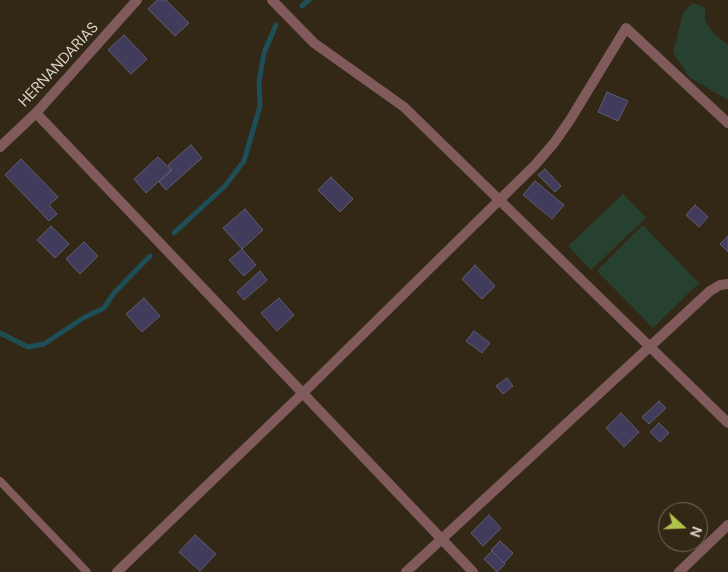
<!DOCTYPE html>
<html>
<head>
<meta charset="utf-8">
<style>
	body { margin:0 }
	#map { position:relative; width:728px; height:572px; overflow:hidden; background:#332816; font-family:"DM Sans",sans-serif }
	canvas { display:block }
	.north { position:absolute; left:658px; top:502px; width:50px; height:50px; box-sizing:border-box; background:#332816; border:1px solid #756c5d; border-radius:50%; rotate:110deg; font-size:14px; font-weight:700; line-height:20px; text-align:center; color:#d9d3c7 }
	.north::after { content:''; display:block; margin:auto; width:18px; height:22px; background:#b2c34c; clip-path:polygon(50% 0,100% 100%,50% 72%,0 100%) }
</style>
</head>
<body>
<div id="map">
<canvas width="728" height="572"></canvas>
<div class="north">N</div>
</div>
<script>
const context = document.querySelector('canvas').getContext('2d');
context.lineJoin = 'round';
function fill(path, color) { context.fillStyle = color; context.fill(path, 'evenodd'); }
const poly = rows => new Path2D(rows.map(r => 'M' + r).join(''));
function strokePath(path, color, width, dash) { context.strokeStyle = color; context.lineWidth = width; context.lineCap = dash ? 'butt' : 'round'; context.setLineDash(dash || []); context.stroke(path); }
function label(font, color, halo, rows, align = 'center') {
  context.font = font + ' "DM Sans",sans-serif'; context.lineWidth = 4; context.setLineDash([]); context.textBaseline = 'middle'; context.strokeStyle = halo; context.fillStyle = color; for (const [text, x, y, turn = 0] of rows) {
    context.save(); context.translate(x, y); context.rotate((+turn || 0) * Math.PI / 180); context.textAlign = isNaN(turn) ? turn : align; if (halo) context.strokeText(text, 0, 0); context.fillText(text, 0, 0); context.restore();
  }
}
fill(poly([
	[692,3,705,7,705,21,713,33,728,45,728,100,689,77,673,52,683,13],
	[623,194,646,218,591,270,568,246],
	[643,225,699,283,653,328,597,271]
]), '#26412f');
strokePath(poly([
	[302,6,309,0],
	[174,233,225,186,244,161,260,106,259,82,264,53,276,25],
	[0,333,28,347,44,344,85,317,104,308,114,293,150,256]
]), '#1e4e57', 5);
const building = poly([
	[157,0,166,0,189,23,175,36,148,9,157,0],
	[124,35,147,59,131,74,108,50,124,35],
	[607,92,628,101,618,121,598,112,607,92],
	[191,145,202,158,166,190,159,182,172,170,168,165,191,145],
	[158,157,171,170,146,193,134,179,158,157],
	[21,159,58,197,49,205,57,214,49,221,5,175,21,159],
	[545,169,561,186,555,192,538,175,545,169],
	[331,177,353,199,340,212,318,190,331,177],
	[535,181,564,205,552,219,523,195,535,181],
	[695,205,708,217,699,227,686,215,695,205],
	[245,209,263,230,242,249,223,228,245,209],
	[51,226,69,244,55,258,37,240,51,226],
	[728,236,728,252,720,244,728,236],
	[84,242,98,256,80,274,66,259,84,242],
	[242,249,256,265,244,276,229,260,242,249],
	[475,265,495,286,482,299,462,279,475,265],
	[260,271,267,280,244,300,237,292,260,271],
	[144,298,160,316,142,332,126,314,144,298],
	[279,298,294,315,277,331,261,313,279,298],
	[474,331,490,343,482,353,466,341,474,331],
	[507,378,513,386,503,394,496,386,507,378],
	[659,401,666,408,649,424,642,417,659,401],
	[621,413,639,432,624,447,606,428,621,413],
	[659,423,669,433,660,442,650,432,659,423],
	[489,515,501,528,483,546,471,533,489,515],
	[195,535,216,554,200,571,179,552,195,535],
	[500,541,513,553,504,563,491,550,500,541],
	[492,551,505,564,497,572,484,559,492,551]
]);
fill(building, '#413c5b');
strokePath(building, '#5f5c72', 1);
strokePath(poly([
	[0,481,87,572]
]), '#815b5b', 8);
strokePath(poly([
	[272,0,314,43,404,107,728,423],
	[36,113,473,572],
	[117,572,303,393,535,165,554,143,570,120,626,28,728,123],
	[406,572,710,291,720,285,728,284],
	[679,572,728,525]
]), '#815b5b', 10);
strokePath(poly([
	[0,147,36,113,137,0]
]), '#815b5b', 10);
label('15px', '#d9d3c7', '#332816', [
	["HERNANDARIAS",59,65,-47]
]);
</script>
</body>
</html>
